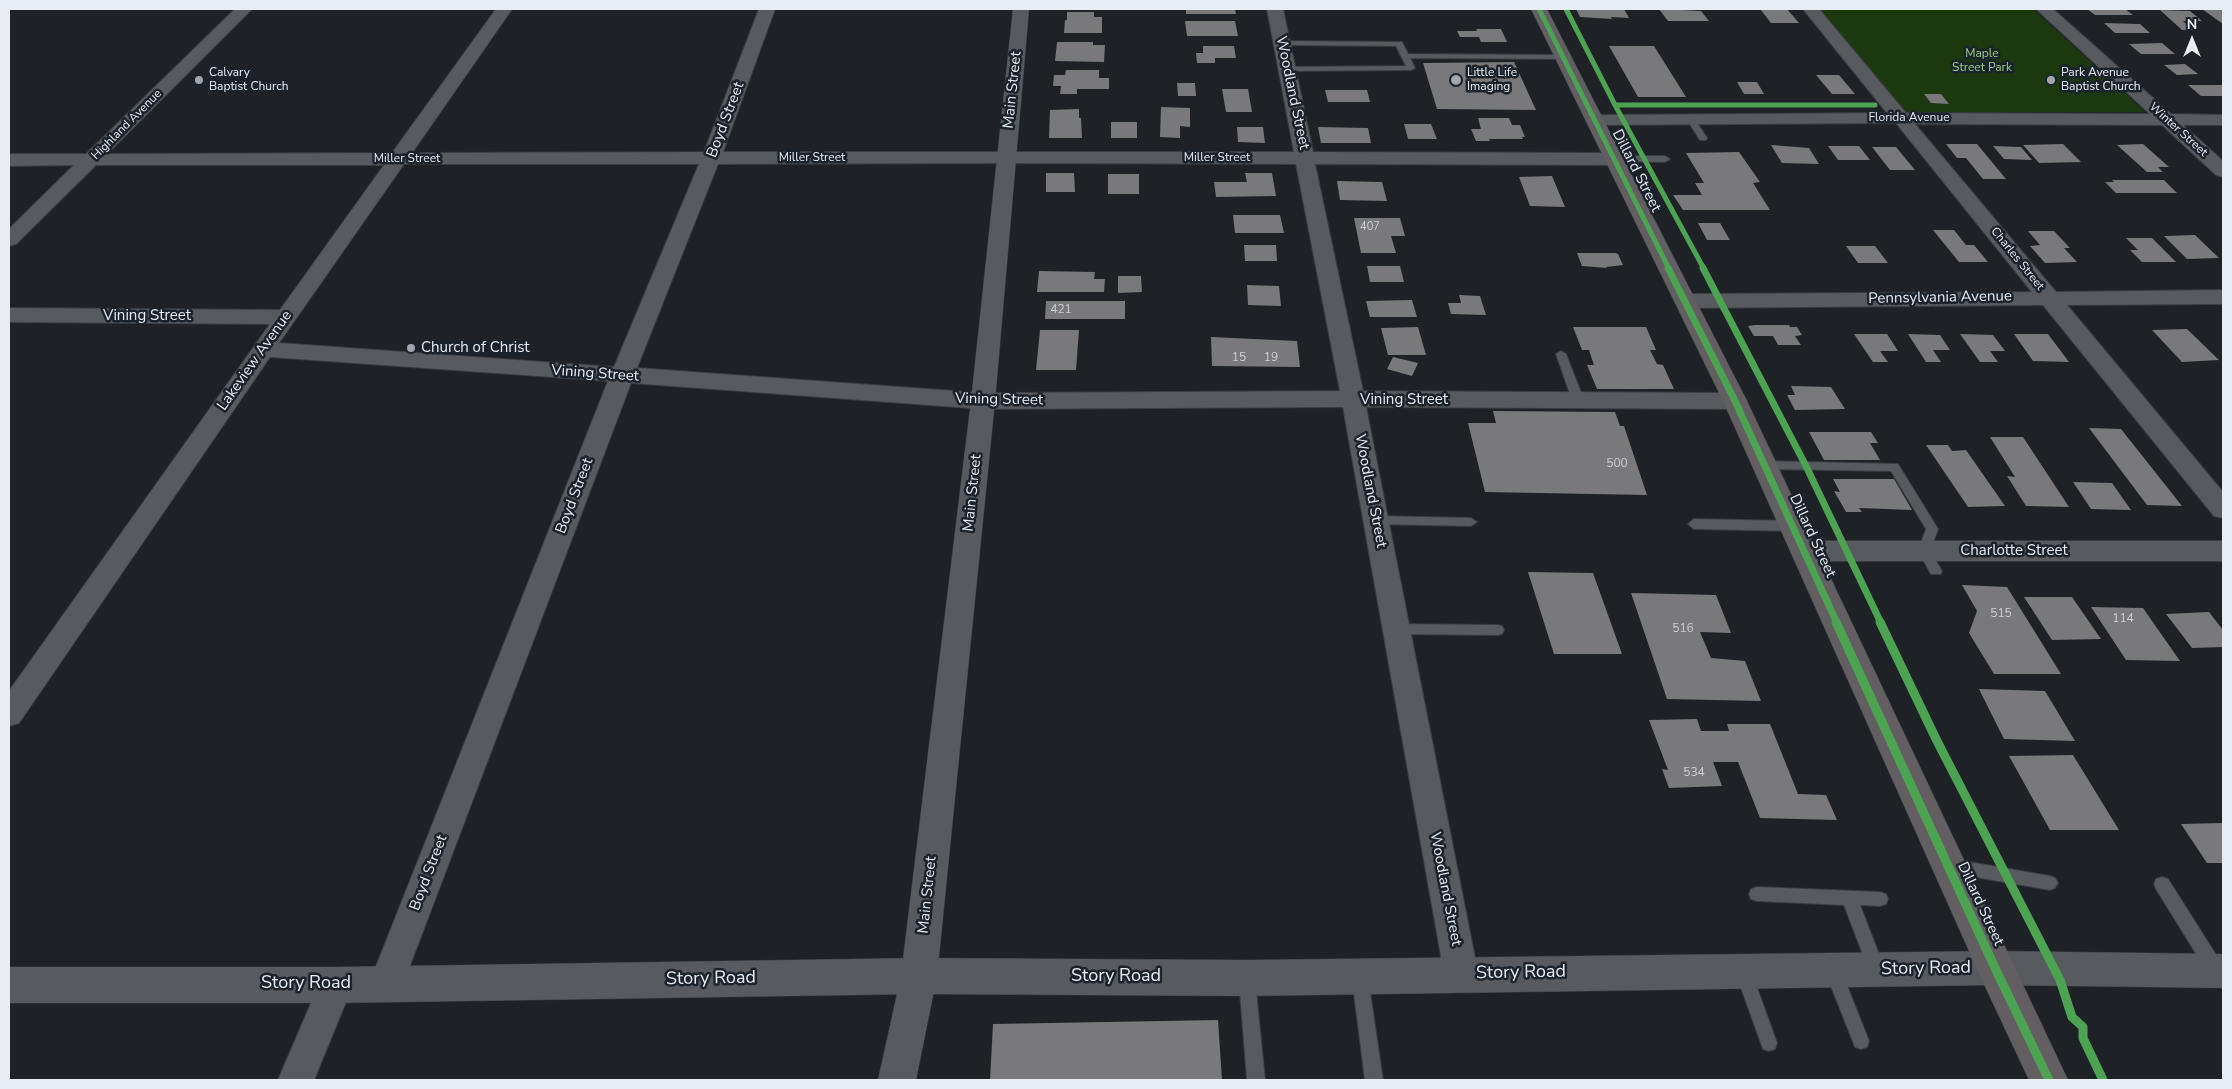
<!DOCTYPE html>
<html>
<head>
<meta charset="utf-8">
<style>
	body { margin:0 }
	#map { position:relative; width:2232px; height:1089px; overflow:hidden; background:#1e2227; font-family:"Nunito Sans",sans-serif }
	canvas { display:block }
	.frame { position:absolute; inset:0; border:10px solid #e8edf3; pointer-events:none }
	.north { position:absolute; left:2167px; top:15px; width:50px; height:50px; -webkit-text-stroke:4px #1a222b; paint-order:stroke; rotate:0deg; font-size:14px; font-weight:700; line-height:20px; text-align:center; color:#e8edf3 }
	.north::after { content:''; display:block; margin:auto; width:18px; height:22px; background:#e8edf3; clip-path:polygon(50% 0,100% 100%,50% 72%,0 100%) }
</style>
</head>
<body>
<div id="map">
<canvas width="2232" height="1089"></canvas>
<div class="frame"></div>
<div class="north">N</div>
</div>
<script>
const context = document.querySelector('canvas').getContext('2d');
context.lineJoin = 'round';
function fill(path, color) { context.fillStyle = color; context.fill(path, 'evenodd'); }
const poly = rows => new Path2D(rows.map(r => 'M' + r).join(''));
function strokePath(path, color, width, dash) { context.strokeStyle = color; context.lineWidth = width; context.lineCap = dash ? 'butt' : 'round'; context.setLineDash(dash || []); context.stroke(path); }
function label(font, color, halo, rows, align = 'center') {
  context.font = font + ' "Nunito Sans",sans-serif'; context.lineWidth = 5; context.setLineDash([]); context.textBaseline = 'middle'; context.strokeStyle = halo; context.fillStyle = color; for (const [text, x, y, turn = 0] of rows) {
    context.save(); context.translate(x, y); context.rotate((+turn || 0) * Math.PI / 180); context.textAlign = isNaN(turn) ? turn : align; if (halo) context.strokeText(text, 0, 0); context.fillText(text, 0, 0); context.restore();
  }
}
fill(poly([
	[1818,9,2033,9,2145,112,1904,112,1900,105]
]), '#1c380e');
fill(poly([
	[1186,9,1235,9,1236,14,1186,14],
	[1576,9,1624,9,1629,18,1611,17,1612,19,1580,17],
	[1659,9,1701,11,1709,21,1668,21],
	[1760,9,1787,9,1799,23,1771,23],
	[2087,9,2125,9,2133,15,2095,15],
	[2202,9,2223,9,2223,24],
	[2160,10,2190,11,2202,21,2183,21,2193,30,2182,30],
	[1067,12,1094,12,1094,17,1102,17,1102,33,1064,33,1065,20,1067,20],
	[1185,21,1235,21,1238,36,1187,36],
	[2104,23,2140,24,2150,33,2115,33],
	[1476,29,1501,29,1507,42,1481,42,1479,37,1460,37,1457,31,1477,31],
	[1057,42,1093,42,1093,45,1105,45,1104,62,1055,61],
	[2162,43,2175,54,2141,54,2129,44],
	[1203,46,1234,46,1236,58,1215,58,1215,63,1197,63,1196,53,1203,53],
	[1609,46,1654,46,1686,97,1638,97],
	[1514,62,1536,110,1437,109,1423,63],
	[2185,64,2198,74,2177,75,2164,65],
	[1066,70,1099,70,1099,78,1109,78,1109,89,1077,89,1077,94,1060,94,1061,86,1053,86,1054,75,1065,75],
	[1816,75,1839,75,1855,94,1832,94],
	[1737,82,1757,82,1764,94,1744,94],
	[1177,83,1195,83,1196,96,1178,96],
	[2188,85,2223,85,2223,96,2201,96],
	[1222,89,1248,89,1252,112,1226,112],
	[1325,90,1367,90,1370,102,1328,102],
	[1924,94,1941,94,1949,104,1931,103],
	[1161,107,1190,108,1190,127,1180,126,1180,138,1160,137],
	[1079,109,1079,118,1081,118,1082,138,1049,138,1050,110],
	[1478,118,1509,118,1512,125,1520,125,1525,137,1522,137,1523,139,1489,139,1490,141,1476,141,1471,129,1481,129],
	[1111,122,1137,122,1137,138,1111,138],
	[1404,124,1431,124,1437,139,1408,139],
	[1237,127,1263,127,1265,143,1238,142],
	[1318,127,1368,128,1371,143,1321,143],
	[1946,144,1977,144,2006,179,1983,179,1966,158,1957,158],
	[2063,144,2081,162,2039,163,2023,145],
	[2143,144,2169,167,2158,167,2163,172,2147,172,2117,145],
	[1771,145,1809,148,1819,164,1782,163],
	[1828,146,1859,146,1870,160,1838,160],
	[1993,146,2021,147,2032,160,2004,159],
	[1872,147,1896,147,1915,170,1890,170],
	[1739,152,1760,182,1753,183,1770,210,1683,210,1673,195,1702,195,1695,183,1704,183,1686,153],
	[1046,173,1074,173,1075,192,1046,192],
	[1245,173,1272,173,1276,196,1216,197,1214,182,1247,182],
	[1108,174,1139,174,1139,194,1108,194],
	[1552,176,1565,207,1530,206,1519,177],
	[2112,180,2164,180,2177,193,2116,193,2105,182,2114,182],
	[1337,181,1382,182,1387,201,1340,200],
	[1233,215,1280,215,1284,233,1235,233],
	[1354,218,1400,218,1405,236,1391,236,1396,253,1361,253],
	[1698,223,1720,223,1730,240,1707,240],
	[1933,230,1954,230,1966,245,1974,245,1988,262,1959,262],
	[2028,231,2054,231,2070,248,2064,248,2077,262,2045,263,2030,246,2040,245],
	[2195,235,2219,258,2187,259,2164,236],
	[2126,238,2152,238,2176,262,2142,262,2130,250,2138,250],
	[1244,245,1276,245,1277,261,1245,261],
	[1846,246,1875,246,1888,263,1858,263],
	[1577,253,1615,253,1618,254,1623,265,1606,267,1607,268,1582,266],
	[1367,266,1400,266,1404,282,1370,282],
	[1039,271,1095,272,1094,279,1105,279,1104,292,1037,292],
	[1118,276,1141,276,1142,292,1118,293],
	[1247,285,1279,286,1281,306,1248,305],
	[1459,295,1480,296,1486,315,1451,314,1448,303,1461,303],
	[1412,300,1417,317,1370,317,1366,301],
	[1046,301,1125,301,1125,319,1045,319],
	[1755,325,1789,325,1790,327,1797,327,1802,335,1795,336,1801,345,1778,345,1773,336,1754,336,1748,326],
	[1418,327,1426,355,1388,355,1381,328],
	[1573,327,1646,327,1656,350,1650,350,1657,364,1663,365,1674,389,1597,389,1587,365,1594,365,1589,350,1582,350],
	[2187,329,2219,360,2182,362,2152,330],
	[1040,330,1079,330,1076,370,1036,370],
	[1854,334,1887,334,1898,351,1880,351,1888,362,1873,362],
	[1908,334,1940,335,1950,350,1933,350,1941,362,1926,362],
	[1960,334,1993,335,2005,351,1990,351,1998,362,1980,362],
	[2014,334,2048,334,2069,362,2033,361],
	[1211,337,1297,341,1300,367,1212,366],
	[1393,357,1418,363,1412,376,1387,369],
	[1791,386,1831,387,1845,409,1795,410,1787,395,1795,395],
	[1493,411,1615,412,1620,426,1624,426,1647,495,1485,492,1468,423,1496,423],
	[2089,428,2121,429,2182,506,2147,505],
	[1809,432,1871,432,1878,443,1870,443,1880,460,1824,460],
	[1990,437,2023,437,2069,507,2026,506,2007,476,2015,477],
	[1926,445,1948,445,1952,451,1966,450,2005,506,1968,507],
	[1833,479,1894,479,1912,510,1859,508,1862,512,1846,512,1834,491,1840,492],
	[2073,482,2112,483,2131,510,2091,509],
	[1528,572,1593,573,1622,654,1554,654],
	[1962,585,2007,587,2061,674,1994,674,1969,633,1977,611],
	[1631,593,1716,595,1731,633,1700,632,1711,658,1745,661,1761,701,1667,699],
	[2024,597,2072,597,2101,639,2052,640],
	[2091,607,2143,608,2180,661,2126,660],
	[2209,612,2223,630,2223,647,2192,648,2166,614],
	[1979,689,2045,691,2075,741,2004,739],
	[1697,719,1701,731,1729,731,1727,724,1770,724,1798,794,1826,795,1837,820,1760,818,1738,762,1713,762,1722,786,1669,788,1662,769,1668,770,1649,720],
	[2073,755,2119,830,2050,830,2009,756],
	[2223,823,2223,863,2207,863,2181,824],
	[1218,1020,1222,1080,990,1080,993,1024]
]), '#79787a');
const service = poly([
	[1279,41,1399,42,1402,42,1408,54,1563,55,1567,57,1563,59,1410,58,1415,68,1411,70,1287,71,1283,69,1284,67,1406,66,1396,46,1282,45,1279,45,1279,41],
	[1688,118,1694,118,1707,138,1706,140,1700,140,1687,120,1688,118],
	[1614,156,1665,156,1670,159,1665,162,1611,161,1611,157,1614,156],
	[1561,351,1566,354,1584,400,1582,403,1574,403,1572,400,1556,354,1561,351],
	[1765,461,1898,464,1938,529,1930,551,1942,571,1941,574,1931,574,1918,551,1926,529,1891,471,1765,469,1759,465,1765,461],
	[1376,516,1471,518,1477,522,1471,526,1376,524,1370,520,1376,516],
	[1694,519,1793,521,1799,526,1793,531,1694,529,1688,524,1694,519],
	[1396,624,1497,625,1502,626,1504,630,1502,634,1497,635,1396,634,1391,633,1389,629,1391,625,1396,624],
	[1952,859,2050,876,2055,878,2058,883,2055,888,2050,890,1952,873,1947,871,1944,866,1947,861,1952,859],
	[2162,877,2168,879,2220,961,2222,967,2220,973,2214,975,2208,973,2156,889,2154,884,2156,879,2162,877],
	[1757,887,1880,892,1886,894,1888,899,1886,904,1880,906,1860,905,1884,967,1882,973,1876,975,1870,973,1844,905,1757,901,1751,899,1749,894,1751,889,1757,887],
	[1833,963,1839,965,1869,1041,1867,1047,1861,1049,1855,1047,1825,971,1827,965,1833,963],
	[1744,966,1750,968,1777,1043,1775,1049,1769,1051,1763,1049,1736,974,1738,968,1744,966],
	[1360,970,1366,972,1368,978,1383,1080,1365,1080,1352,978,1354,972,1360,970],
	[1247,972,1253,974,1255,980,1265,1080,1247,1080,1239,980,1241,974,1247,972]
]);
const minor = poly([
	[235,9,252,9,107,154,392,153,496,9,512,9,412,153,704,152,759,9,775,9,723,152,1294,152,1267,9,1283,9,1313,152,1614,153,1621,155,1623,159,1621,163,1614,165,1315,164,1363,391,1735,393,1743,395,1747,401,1743,407,1735,409,1366,407,1478,973,1473,985,1461,990,1449,985,1444,973,1343,407,983,409,631,383,403,984,398,996,386,1001,374,996,369,984,608,381,270,357,19,723,9,726,9,691,270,324,9,322,9,308,280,310,384,165,96,165,16,244,9,246,9,229,74,165,9,166,9,154,86,154,235,9],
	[1006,163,1296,164,1340,391,983,393,637,368,718,164,1006,163],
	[404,164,699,164,614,367,279,343,404,164],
	[1803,9,1819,9,1906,113,2150,114,2036,9,2053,9,2171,114,2223,115,2223,125,2183,125,2223,161,2223,177,2216,175,2162,125,1915,124,2056,292,2223,290,2223,304,2067,305,2223,492,2223,518,2214,516,2043,305,1687,308,1679,306,1676,301,1679,296,1687,294,2032,292,1896,123,1596,125,1590,124,1587,120,1590,116,1596,115,1887,113,1803,9],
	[1804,541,2223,541,2223,561,1804,561,1795,558,1791,551,1795,544,1804,541],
	[336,968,348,973,353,985,314,1080,278,1080,324,973,336,968]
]);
const tertiary = poly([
	[1995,951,2223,954,2223,988,1995,985,1247,996,919,994,336,1003,9,1003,9,967,336,967,919,958,1247,960,1995,951]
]);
const secondary = poly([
	[1013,9,1029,9,995,401,937,976,916,1080,878,1080,901,976,971,401,1013,9]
]);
const primary = poly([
	[1531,9,1547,9,1747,401,2068,1080,2029,1080,1982,980,1723,401,1531,9]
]);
strokePath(service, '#393d40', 2);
strokePath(minor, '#393d40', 2);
strokePath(tertiary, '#393d40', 1);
strokePath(secondary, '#393d40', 1);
strokePath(primary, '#393d40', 1);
fill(service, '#575a5e');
fill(minor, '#575a5e');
fill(tertiary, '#575a5e');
fill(secondary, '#575a5e');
fill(primary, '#625e62');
strokePath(poly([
	[1539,9,1669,269],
	[1566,9,1615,105,1875,105],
	[1615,105,1704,269]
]), '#4ca352', 5);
strokePath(poly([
	[1668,268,1735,401,1837,623],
	[1703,268,1806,466,1881,623]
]), '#4ca352', 7);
strokePath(poly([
	[1836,622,1995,968,2049,1080],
	[1880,622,1936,739,2060,980,2072,1017,2083,1027,2083,1038,2103,1080]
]), '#4ca352', 9);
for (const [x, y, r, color] of [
	[199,80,5,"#a1a6ac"],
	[1456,80,6,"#a1a6ac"],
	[2051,80,5,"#a1a6ac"],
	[411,348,5,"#a1a6ac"]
]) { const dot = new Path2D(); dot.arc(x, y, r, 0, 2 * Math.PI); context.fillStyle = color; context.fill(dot); strokePath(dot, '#1a222b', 2); }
label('11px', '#ccd0d5', null, [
	["407",1370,227]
]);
label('12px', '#98d17f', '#1a222b', [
	["Maple",1982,54],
	["Street Park",1982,68]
]);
label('12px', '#e8edf3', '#1a222b', [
	["Calvary",209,73],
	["Baptist Church",209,87],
	["Little Life",1467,73],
	["Imaging",1467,87],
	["Park Avenue",2061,73],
	["Baptist Church",2061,87]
], 'left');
label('12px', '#e8edf3', '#1a222b', [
	["Florida Avenue",1909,118],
	["Highland Avenue",127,125,-45],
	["Winter Street",2178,130,42],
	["Miller Street",812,158],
	["Miller Street",1217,158],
	["Miller Street",407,159],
	["Charles Street",2017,259,51]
]);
label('12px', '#ccd0d5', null, [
	["421",1061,310],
	["15",1239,358],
	["19",1271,358],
	["500",1617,464],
	["515",2001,614],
	["114",2123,619],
	["516",1683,629],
	["534",1694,773]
]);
label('15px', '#e8edf3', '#1a222b', [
	["Main Street",1013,90,-84],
	["Woodland Street",1292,93,78],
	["Boyd Street",726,120,-69],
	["Dillard Street",1636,171,63],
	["Pennsylvania Avenue",1940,298,-1],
	["Vining Street",147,316],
	["Lakeview Avenue",255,361,-55],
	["Vining Street",595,374,4],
	["Vining Street",999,400,1],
	["Vining Street",1404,400],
	["Woodland Street",1370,491,79],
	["Main Street",973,493,-84],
	["Boyd Street",575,496,-69],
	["Dillard Street",1812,536,65],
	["Charlotte Street",2014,551],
	["Boyd Street",429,873,-69],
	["Woodland Street",1445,889,79],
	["Main Street",928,895,-84],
	["Dillard Street",1980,904,65]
]);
label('15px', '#e8edf3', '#1a222b', [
	["Church of Christ",421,348]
], 'left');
label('18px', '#e8edf3', '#1a222b', [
	["Story Road",1926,969,-1],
	["Story Road",1521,973,-1],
	["Story Road",1116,977],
	["Story Road",711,979,-1],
	["Story Road",306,984]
]);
</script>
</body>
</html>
